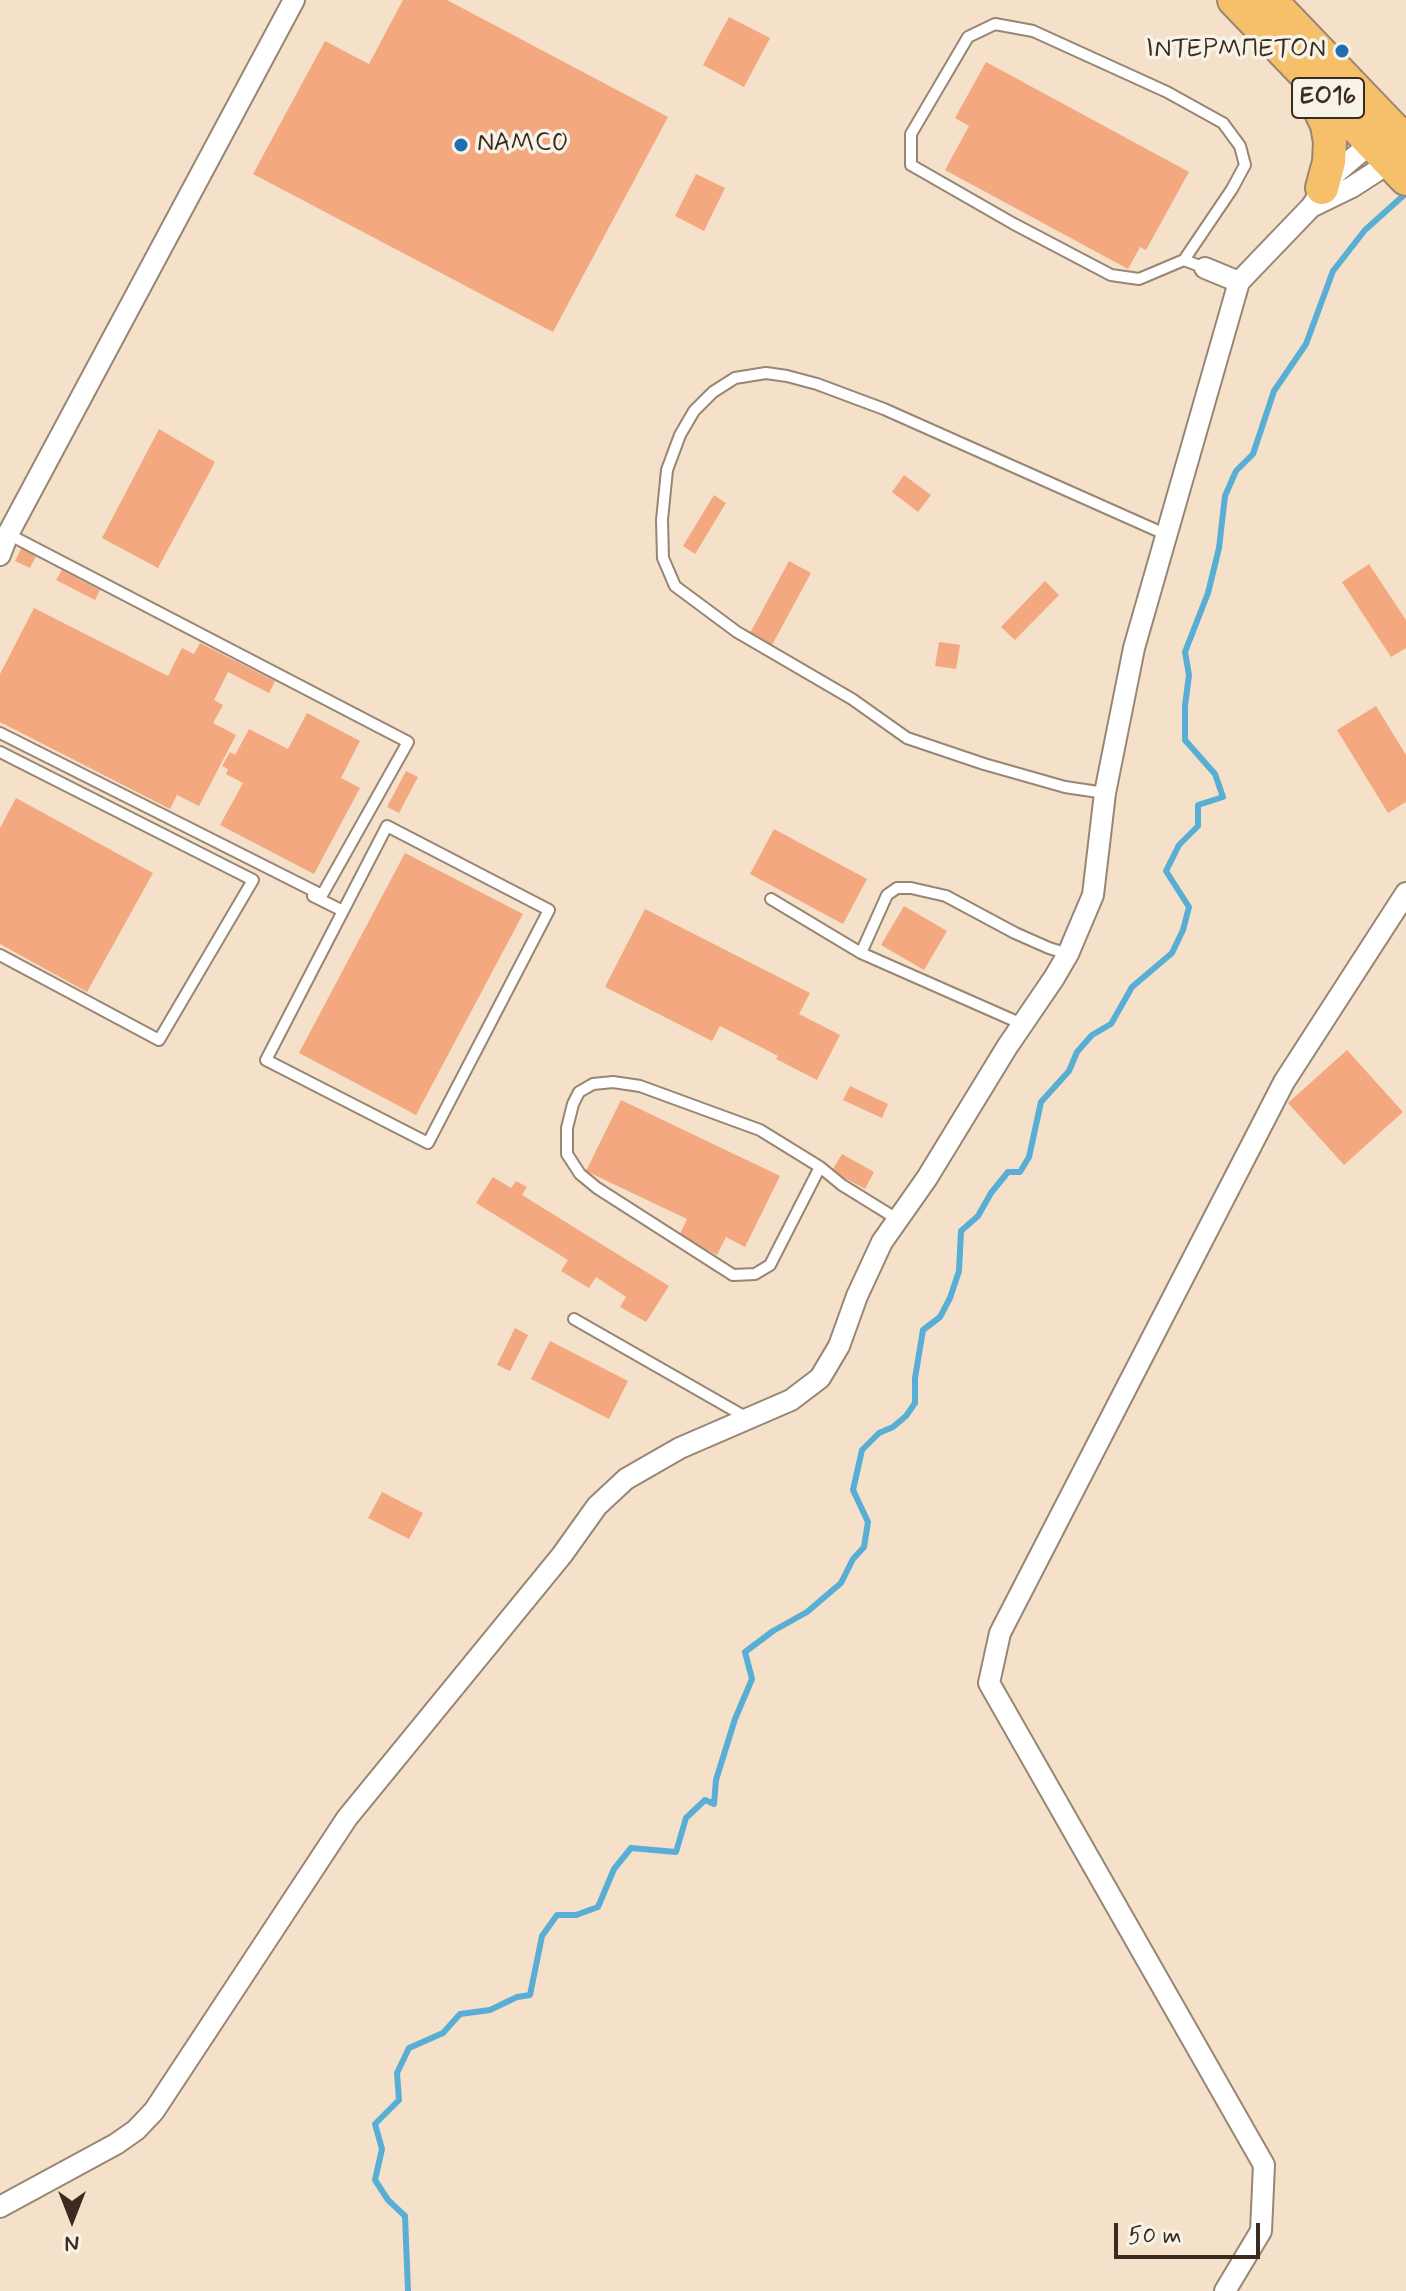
<!DOCTYPE html>
<html>
<head>
<meta charset="utf-8">
<style>
	body { margin:0 }
	#map { position:relative; width:1406px; height:2291px; overflow:hidden; background:#f5e1c9; font-family:Mynerve,sans-serif }
	canvas { display:block }
	.north { position:absolute; left:32px; top:2179px; width:80px; height:80px; -webkit-text-stroke:6px #f7f3e8; paint-order:stroke; rotate:180deg; font-size:22px; font-weight:700; line-height:32px; text-align:center; color:#3b2a1e }
	.north::after { content:''; display:block; margin:auto; width:28px; height:36px; background:#3b2a1e; clip-path:polygon(50% 0,100% 100%,50% 72%,0 100%) }
	.scale { position:absolute; left:1114px; top:2223px; width:146px; height:36px; box-sizing:border-box; border:4px solid #3b2a1e; border-top:0; padding-left:10px; font-size:24px; line-height:28px; white-space:nowrap; color:#3b2a1e; -webkit-text-stroke:6px #f7f3e8; paint-order:stroke }
</style>
</head>
<body>
<div id="map">
<canvas width="1406" height="2291"></canvas>
<div class="north">N</div>
<div class="scale">50 m</div>
</div>
<script>
const context = document.querySelector('canvas').getContext('2d');
context.lineJoin = 'round';
const poly = rows => new Path2D(rows.map(r => 'M' + r).join(''));
function strokePath(path, color, width, dash) { context.strokeStyle = color; context.lineWidth = width; context.lineCap = dash ? 'butt' : 'round'; context.setLineDash(dash || []); context.stroke(path); }
function fill(path, color) { context.fillStyle = color; context.fill(path, 'evenodd'); }
function label(font, color, halo, rows, align = 'center') {
  context.font = font + ' Mynerve,sans-serif'; context.lineWidth = 7; context.setLineDash([]); context.textBaseline = 'middle'; context.strokeStyle = halo; context.fillStyle = color; for (const [text, x, y, turn = 0] of rows) {
    context.save(); context.translate(x, y); context.rotate((+turn || 0) * Math.PI / 180); context.textAlign = isNaN(turn) ? turn : align; if (halo) context.strokeText(text, 0, 0); context.fillText(text, 0, 0); context.restore();
  }
}
strokePath(poly([
	[408,2291,405,2216,388,2200,375,2180,382,2149,375,2124,399,2100,397,2073,409,2048,443,2033,460,2014,490,2010,517,1997,530,1995,542,1936,557,1915,576,1915,598,1907,614,1869,631,1848,676,1852,686,1818,705,1800,714,1804,716,1780,735,1719,752,1679,745,1652,773,1631,807,1612,841,1583,853,1559,864,1547,868,1522,853,1490,862,1450,879,1433,893,1427,906,1416,915,1403,915,1378,923,1330,940,1317,950,1298,959,1271,961,1231,978,1216,991,1193,1008,1172,1020,1172,1029,1157,1041,1102,1069,1071,1077,1052,1092,1035,1111,1024,1132,987,1172,953,1183,930,1189,907,1166,871,1179,845,1198,826,1198,805,1223,797,1215,774,1185,740,1185,706,1189,675,1185,652,1208,593,1219,548,1225,496,1236,471,1253,454,1274,391,1306,344,1333,271,1365,230,1403,196]
]), '#58aed4', 6);
fill(poly([
	[403,0,447,0,668,117,553,332,253,174,325,41,369,64],
	[729,17,770,38,744,87,703,65],
	[986,62,1189,172,1146,250,1140,247,1128,269,945,170,969,126,955,118],
	[696,174,725,188,704,231,675,216],
	[159,429,215,462,158,568,102,538],
	[904,475,931,495,918,512,892,492],
	[714,495,726,503,695,554,683,546],
	[23,545,38,552,30,568,15,561],
	[789,561,811,573,772,645,750,633],
	[1369,564,1406,620,1406,648,1391,657,1342,582],
	[62,570,100,590,95,600,56,580],
	[1045,581,1059,595,1015,640,1001,627],
	[34,608,168,676,182,648,194,654,200,643,275,681,269,693,228,672,214,700,223,705,213,723,236,735,199,806,177,795,170,809,0,722,0,674],
	[939,642,960,645,956,669,935,666],
	[1376,706,1406,755,1406,802,1388,813,1337,730],
	[307,713,360,741,341,778,360,788,314,874,220,825,243,783,226,774,228,769,222,766,230,752,235,755,249,729,288,749],
	[406,771,418,777,399,813,387,807],
	[16,798,153,873,87,992,0,944,0,828],
	[774,829,867,879,843,924,750,874],
	[405,853,523,914,416,1115,299,1053],
	[904,906,947,931,924,970,881,945],
	[645,909,810,993,799,1014,840,1035,817,1080,776,1059,778,1056,720,1026,712,1041,605,987],
	[1347,1050,1403,1112,1344,1165,1288,1103],
	[850,1086,888,1104,882,1118,843,1100],
	[621,1100,780,1176,745,1247,726,1237,717,1255,679,1236,687,1219,586,1171],
	[842,1154,874,1172,865,1189,832,1171],
	[493,1177,511,1188,516,1181,527,1187,522,1195,669,1286,646,1322,620,1307,626,1297,596,1277,589,1288,561,1271,568,1260,476,1203],
	[515,1328,528,1335,510,1371,497,1365],
	[550,1341,628,1381,609,1419,531,1379],
	[382,1492,423,1513,409,1539,368,1518]
]), '#f3a87f');
const service = poly([
	[1184,260,1232,189,1245,165,1240,146,1223,123,1167,92,1033,31,995,24,968,37,911,134,911,165,1014,224,1111,275,1139,279,1184,260,1205,268],
	[0,733,322,895,408,742,8,534],
	[0,752,253,880,159,1040,0,955],
	[1105,793,1065,787,984,764,907,738,852,699,737,632,675,586,663,558,662,520,667,470,680,435,694,411,713,392,735,378,766,373,787,376,817,384,884,409,1167,535],
	[387,826,549,910,428,1143,266,1060,387,826],
	[313,896,343,911],
	[771,899,861,953,1022,1024],
	[861,953,887,895,897,888,911,888,946,896,1015,933,1049,948,1068,954],
	[820,1167,770,1265,755,1274,733,1275,597,1188,580,1174,567,1154,567,1128,573,1104,579,1092,593,1084,613,1082,640,1086,760,1130,820,1167,842,1185,897,1219],
	[574,1319,749,1419]
]);
const minor = poly([
	[1311,207,1352,187,1389,163],
	[1205,268,1239,282],
	[0,555,8,534,294,0],
	[0,2207,116,2144,136,2130,154,2111,347,1818,562,1555,597,1506,626,1479,680,1448,791,1400,820,1378,839,1346,857,1296,882,1242,927,1178,1007,1047,1054,978,1068,954,1093,895,1105,793,1134,648,1239,282,1311,207,1332,176,1371,143],
	[1225,2291,1261,2231,1264,2165,989,1683,1000,1633,1284,1082,1406,893]
]);
const primary = poly([
	[1234,0,1406,179],
	[1270,0,1406,142],
	[1311,91,1327,125,1330,142,1329,162,1322,188]
]);
strokePath(service, '#988674', 14);
strokePath(minor, '#988674', 24);
strokePath(primary, '#988674', 36);
strokePath(service, '#fff', 10);
strokePath(minor, '#fff', 20);
strokePath(primary, '#f6c06b', 32);
for (const [x, y, r, color] of [
	[1342,51,8,"#1f6fb2"],
	[461,145,8,"#1f6fb2"]
]) { const dot = new Path2D(); dot.arc(x, y, r, 0, 2 * Math.PI); context.fillStyle = color; context.fill(dot); strokePath(dot, '#f7f3e8', 3); }
for (const [x, y, w] of [
	[1328,98,72]
]) { const box = new Path2D(); box.roundRect(x - w / 2, y - 20, w, 40, 6); context.fillStyle = '#f7f3e8'; context.fill(box); strokePath(box, '#3b2a1e', 2); }
label('bold 24px', '#3b2a1e', null, [
	["ΕΟ16",1328,98]
]);
label('26px', '#3b2a1e', '#f7f3e8', [
	["ΙΝΤΕΡΜΠΕΤΟΝ",1326,51],
	["NAMCO",477,145,"left"]
], 'right');
</script>
</body>
</html>
